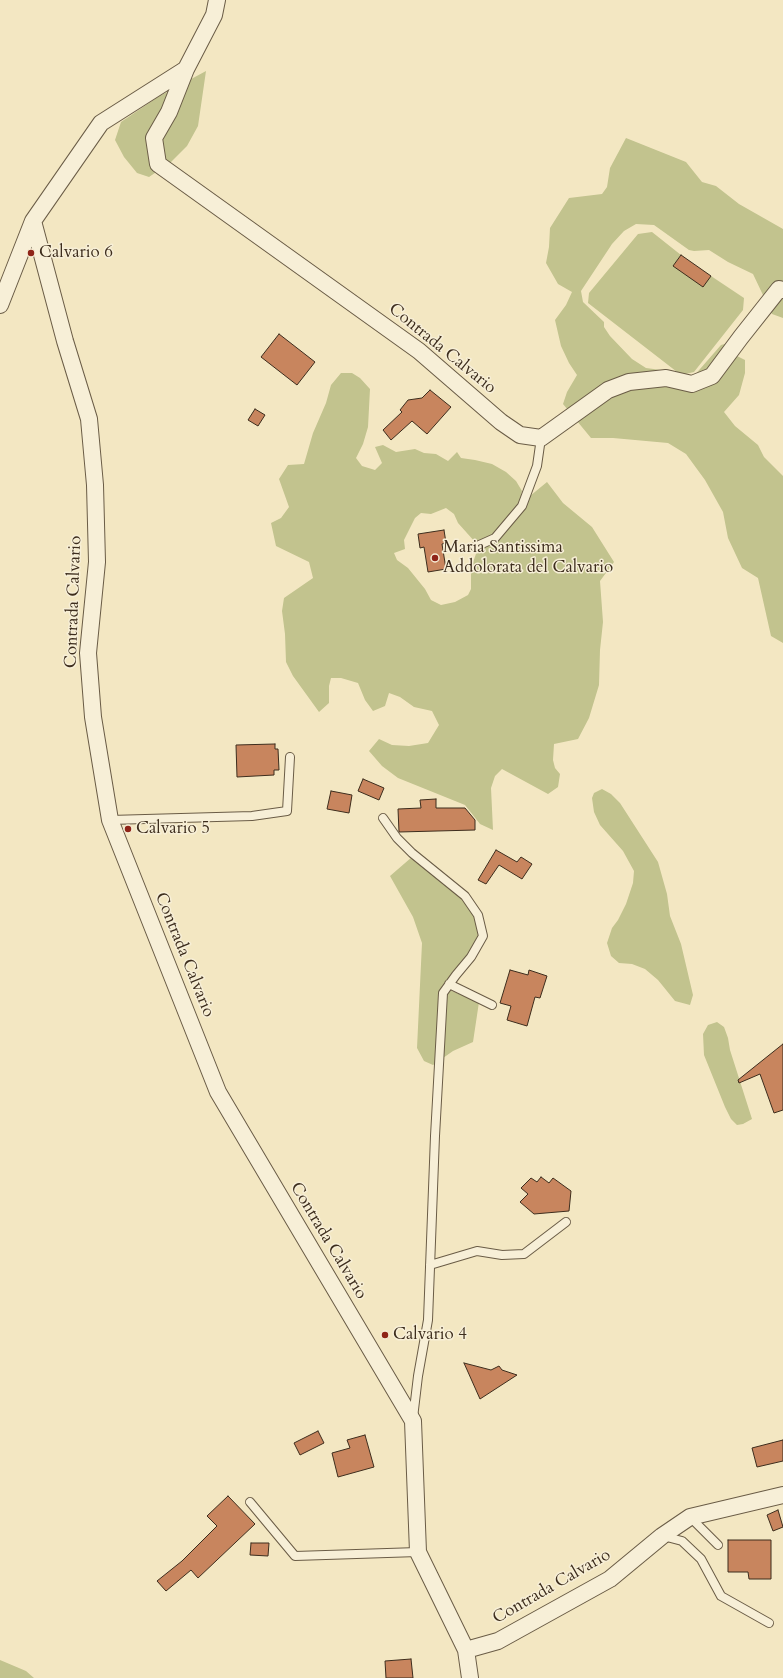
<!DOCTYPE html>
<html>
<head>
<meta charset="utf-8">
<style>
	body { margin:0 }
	canvas { display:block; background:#f3e7c2 }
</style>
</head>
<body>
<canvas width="783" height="1678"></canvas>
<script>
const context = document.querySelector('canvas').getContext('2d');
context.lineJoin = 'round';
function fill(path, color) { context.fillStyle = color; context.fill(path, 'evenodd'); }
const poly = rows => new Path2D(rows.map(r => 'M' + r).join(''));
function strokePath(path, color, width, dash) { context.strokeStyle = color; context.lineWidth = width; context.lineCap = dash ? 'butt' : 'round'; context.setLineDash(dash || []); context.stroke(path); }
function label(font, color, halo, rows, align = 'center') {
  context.font = font + ' Cardo,serif'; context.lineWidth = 3; context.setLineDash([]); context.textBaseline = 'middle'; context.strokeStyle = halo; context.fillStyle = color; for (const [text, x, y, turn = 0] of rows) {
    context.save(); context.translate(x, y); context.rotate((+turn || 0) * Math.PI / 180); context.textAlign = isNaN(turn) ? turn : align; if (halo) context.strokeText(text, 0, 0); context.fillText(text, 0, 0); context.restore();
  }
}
fill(poly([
	[206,71,198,126,187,146,171,162,149,177,137,173,124,157,115,140,121,122,158,97],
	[626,138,686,162,702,182,716,186,739,204,783,229,783,318,772,314,753,274,728,262,709,250,694,251,689,250,654,225,636,224,624,231,612,244,581,291,583,302,604,322,604,327,610,336,632,359,646,368,661,370,680,380,693,377,721,345,728,343,737,356,745,360,745,373,739,395,724,412,735,426,758,445,764,457,783,476,783,643,771,636,758,578,742,568,728,538,723,512,705,480,686,454,668,443,613,438,591,438,563,404,567,392,577,375,569,363,561,346,555,320,566,305,572,292,558,284,546,263,549,247,550,228,569,198,602,194,607,187,610,168],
	[652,232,681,255,674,265,711,276,744,298,743,310,694,372,681,375,588,303,589,293,638,234],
	[341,373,352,373,360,378,370,389,368,427,363,444,356,458,362,466,375,470,382,463,375,447,383,445,396,452,415,449,424,453,436,454,448,461,457,452,461,458,475,460,492,464,506,472,516,481,522,491,519,505,497,531,490,536,475,542,458,523,454,514,446,508,431,514,421,513,415,518,404,540,405,549,394,553,397,560,408,568,425,589,431,600,441,605,455,602,468,595,471,589,471,568,477,551,499,540,524,507,530,496,547,482,563,503,592,527,614,562,600,581,603,622,600,650,599,685,589,718,578,739,554,744,553,760,555,768,560,774,558,787,548,794,502,769,495,776,491,788,493,830,480,824,465,805,398,778,382,766,369,751,379,739,392,745,409,746,428,743,439,725,432,711,414,707,400,697,389,693,385,706,373,711,365,700,358,683,341,678,331,678,329,686,329,703,319,712,293,676,286,662,285,634,282,611,284,598,313,578,309,562,276,546,271,523,281,518,289,507,279,479,288,465,304,464,313,433,326,403,331,385],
	[602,789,611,794,620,803,658,862,667,894,670,916,681,944,693,995,690,1005,675,1001,658,980,645,969,632,964,619,963,611,956,607,943,612,928,618,920,626,904,633,883,634,871,623,851,600,825,594,812,592,798,594,793],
	[412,857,461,896,476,917,481,931,476,945,449,990,479,1002,473,1042,453,1051,433,1065,424,1061,417,1048,422,943,413,917,390,876],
	[717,1022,724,1027,728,1038,730,1050,752,1119,743,1124,737,1125,731,1119,725,1107,704,1055,703,1034,708,1025],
	[0,1660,26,1671,34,1678,0,1678]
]), '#c2c38e');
const building = poly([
	[681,255,711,276,703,287,673,266,681,255],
	[279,334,315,362,297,385,261,357,279,334],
	[430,390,451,407,427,434,412,421,391,440,383,430,402,412,400,410,408,400,422,398,430,390],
	[255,409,265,415,258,426,248,420,255,409],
	[444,530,446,543,442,544,446,569,428,572,424,547,420,548,418,534,444,530],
	[275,744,275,749,278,749,279,770,274,770,274,775,237,777,236,745,275,744],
	[363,779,384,788,379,800,358,791,363,779],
	[331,791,352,795,349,813,327,809,331,791],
	[436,799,436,808,465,808,475,820,475,830,399,832,398,809,421,808,420,800,436,799],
	[496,850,517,862,521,857,532,864,522,879,499,865,486,884,478,880,496,850],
	[510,970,528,975,529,970,547,976,540,998,535,997,527,1026,507,1020,511,1006,500,1003,510,970],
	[783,1044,783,1110,774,1113,760,1074,739,1083,738,1080,783,1044],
	[541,1177,549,1183,553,1178,571,1191,569,1211,534,1214,520,1202,528,1194,521,1188,531,1178,537,1182,541,1177],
	[464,1363,491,1370,499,1366,502,1370,517,1375,480,1399,464,1363],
	[318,1431,324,1443,300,1455,294,1443,318,1431],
	[365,1435,374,1467,338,1477,332,1453,350,1448,347,1440,365,1435],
	[783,1440,783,1461,757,1467,752,1448,783,1440],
	[228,1496,255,1524,198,1578,191,1570,166,1591,157,1581,182,1561,217,1526,207,1516,228,1496],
	[778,1510,783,1527,773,1531,767,1515,778,1510],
	[728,1540,771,1540,771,1579,749,1579,748,1572,728,1572,728,1540],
	[251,1543,269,1543,268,1556,250,1555,251,1543],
	[411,1659,413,1678,386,1678,385,1661,411,1659]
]);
fill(building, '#c8855e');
strokePath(building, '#3d2d1d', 1);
const service = poly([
	[475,547,495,538,522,506,537,466,541,438],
	[383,818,397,838,412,853,465,896,478,915,483,936,471,957,456,975,443,993,435,1136,428,1320,418,1376,413,1418],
	[110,820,252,816,287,811,290,757],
	[449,984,492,1005],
	[430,1265,477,1251,502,1255,524,1254,566,1222],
	[250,1502,295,1556,418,1552],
	[690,1517,718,1545],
	[663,1536,682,1541,701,1559,721,1596,769,1623]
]);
const minor = poly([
	[217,0,214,15,186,69,101,123,33,221,65,341,89,419,95,485,97,562,88,653,93,717,110,820,218,1092,413,1421,418,1552,466,1650,470,1678],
	[186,69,169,112,154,138,158,164,419,351,501,422,520,435,541,438,608,390,629,382,666,378,692,384,712,376,741,337,779,289,783,290],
	[0,305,33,221],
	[466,1650,498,1641,610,1579,662,1536,690,1517,783,1495]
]);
strokePath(service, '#6a5c46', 10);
strokePath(minor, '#6a5c46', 18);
strokePath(service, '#f7efd7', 8);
strokePath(minor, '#f7efd7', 16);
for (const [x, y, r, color] of [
	[31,253,4,"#8f2418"],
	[435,558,4,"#8f2418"],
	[128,829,4,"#8f2418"],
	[385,1335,4,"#8f2418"]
]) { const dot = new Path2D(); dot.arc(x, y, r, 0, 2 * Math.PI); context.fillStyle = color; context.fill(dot); strokePath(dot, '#f7efd7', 1.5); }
label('17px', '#3d2d1d', '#f7efd7', [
	["Calvario 6",39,253],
	["Maria Santissima",443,548],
	["Addolorata del Calvario",443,568],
	["Calvario 5",136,829],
	["Calvario 4",393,1335]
], 'left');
label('17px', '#3d2d1d', '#f7efd7', [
	["Contrada Calvario",442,349,39],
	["Contrada Calvario",74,602,-88],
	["Contrada Calvario",184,955,68],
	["Contrada Calvario",328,1241,59],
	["Contrada Calvario",552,1587,-30]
]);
</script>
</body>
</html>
